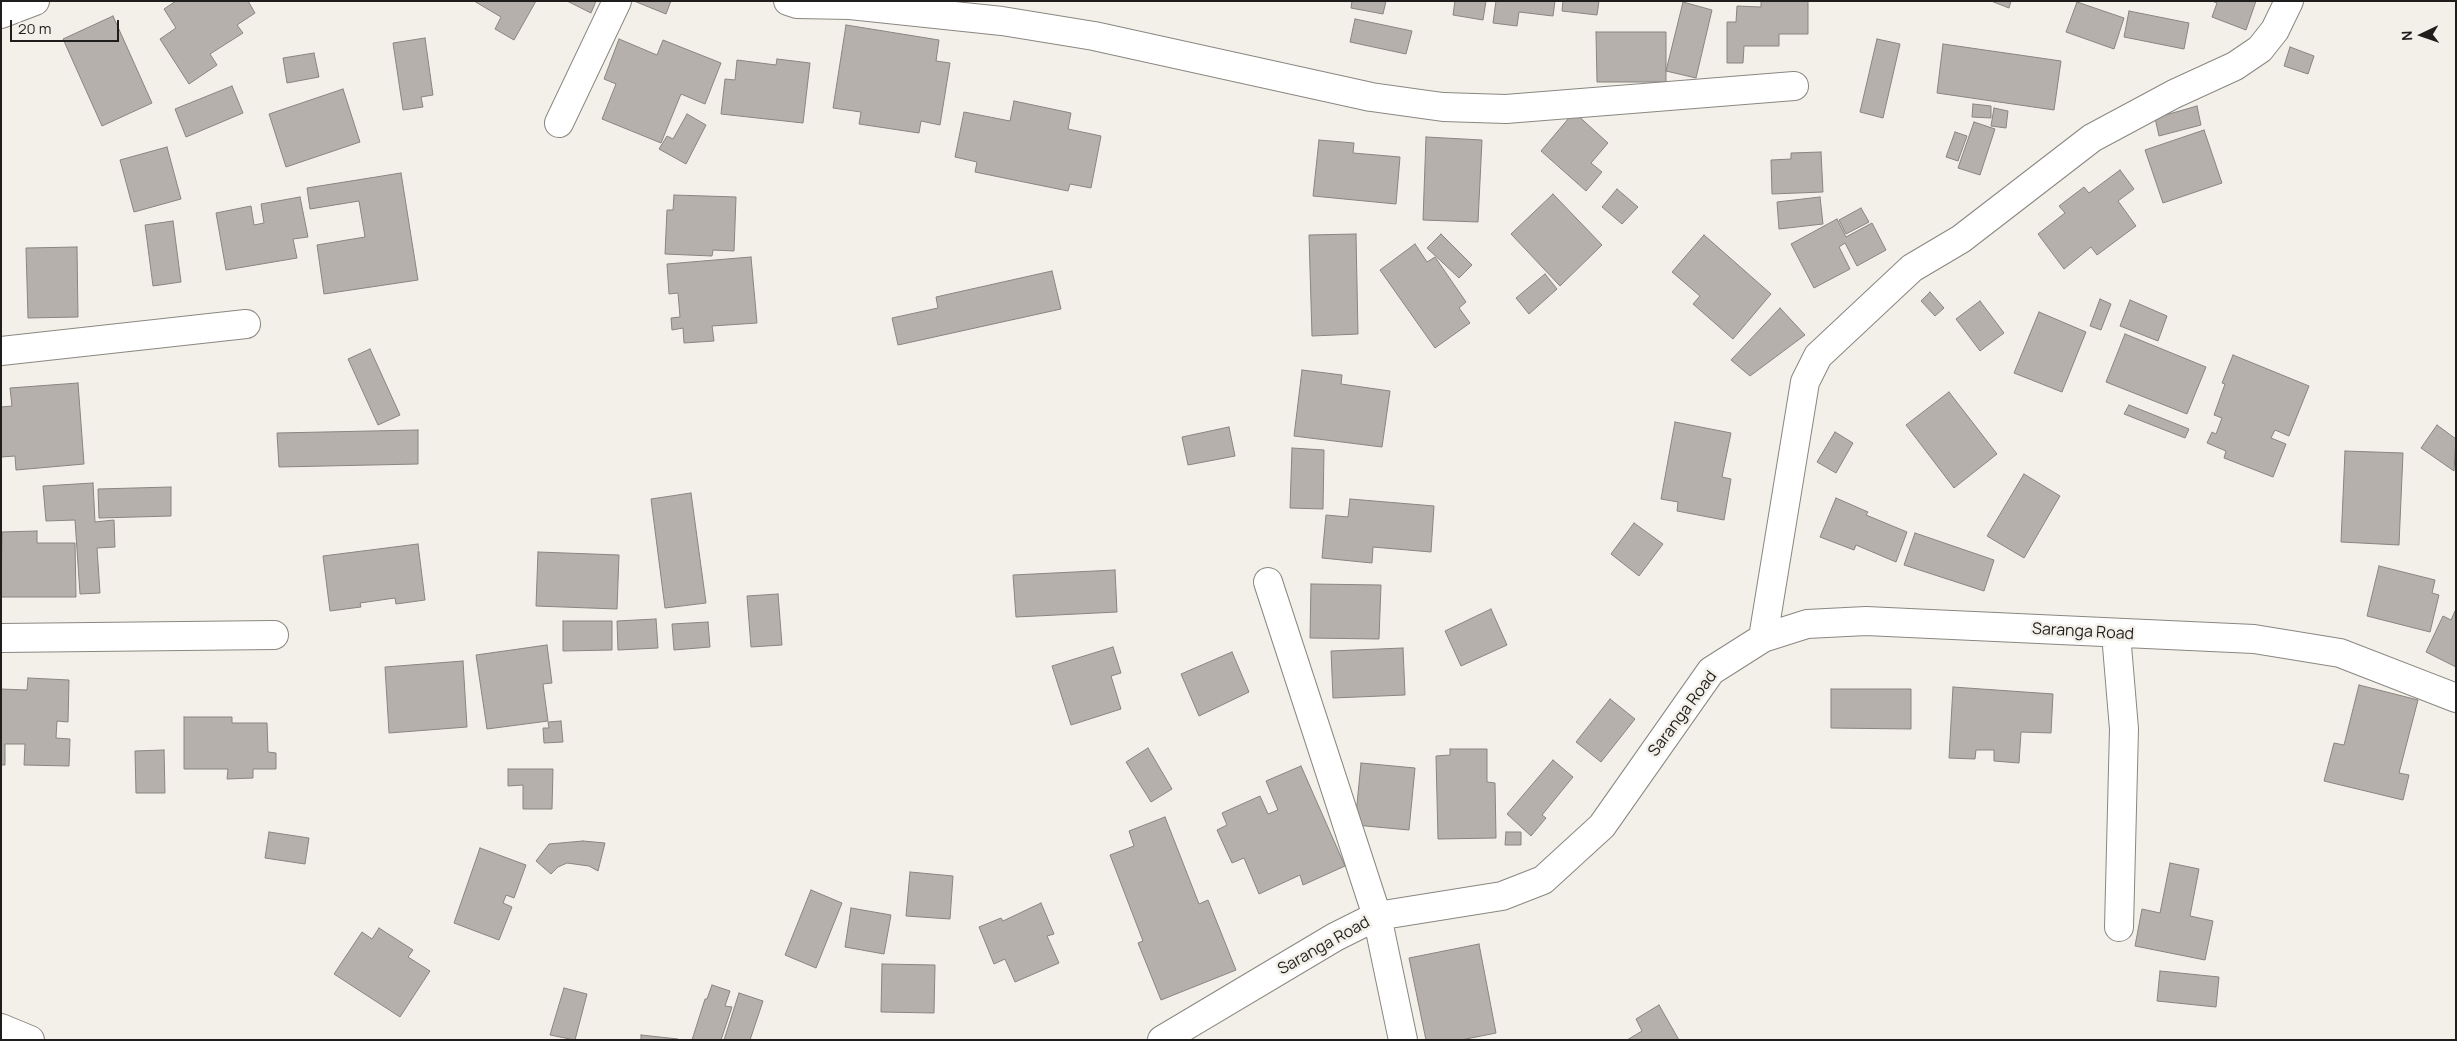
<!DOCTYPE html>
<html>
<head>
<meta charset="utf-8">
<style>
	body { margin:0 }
	#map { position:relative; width:2457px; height:1041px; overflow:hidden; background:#f3f0e9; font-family:Manrope,sans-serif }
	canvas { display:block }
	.frame { position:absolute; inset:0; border:2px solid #1f1e1c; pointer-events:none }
	.north { position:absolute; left:2397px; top:10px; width:50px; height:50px; -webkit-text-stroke:4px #f3f0e9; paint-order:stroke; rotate:267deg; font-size:14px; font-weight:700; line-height:20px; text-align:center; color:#1f1e1c }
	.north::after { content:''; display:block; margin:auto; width:18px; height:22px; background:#1f1e1c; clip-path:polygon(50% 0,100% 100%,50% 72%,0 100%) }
	.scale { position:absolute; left:10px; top:20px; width:109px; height:22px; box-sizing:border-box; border:2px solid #1f1e1c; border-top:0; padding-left:6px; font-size:15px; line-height:18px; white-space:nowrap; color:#1f1e1c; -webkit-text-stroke:4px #f3f0e9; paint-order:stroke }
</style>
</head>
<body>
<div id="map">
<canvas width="2457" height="1041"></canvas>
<div class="frame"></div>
<div class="north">N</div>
<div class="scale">20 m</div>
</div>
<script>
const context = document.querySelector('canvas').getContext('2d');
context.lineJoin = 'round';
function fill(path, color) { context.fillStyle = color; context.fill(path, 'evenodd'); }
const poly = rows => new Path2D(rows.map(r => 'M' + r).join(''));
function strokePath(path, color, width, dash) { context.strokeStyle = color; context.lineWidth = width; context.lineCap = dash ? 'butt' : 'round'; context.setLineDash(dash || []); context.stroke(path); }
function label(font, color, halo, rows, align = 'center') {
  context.font = font + ' Manrope,sans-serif'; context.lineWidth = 5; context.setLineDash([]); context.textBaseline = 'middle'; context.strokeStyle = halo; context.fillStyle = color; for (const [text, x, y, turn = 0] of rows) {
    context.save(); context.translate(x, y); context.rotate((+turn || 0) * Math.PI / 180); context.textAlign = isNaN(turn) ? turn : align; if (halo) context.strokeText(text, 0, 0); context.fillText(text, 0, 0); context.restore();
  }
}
const building = poly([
	[176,1,248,1,255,13,237,25,243,33,210,54,217,65,189,84,160,39,176,28,164,9,176,1],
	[474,1,536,1,514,40,495,29,501,17,474,1],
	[567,1,596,1,591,13,567,1],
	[634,1,671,1,666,14,634,1],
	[1352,1,1386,1,1383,14,1351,8,1352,1],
	[1455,1,1486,1,1483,20,1453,15,1455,1],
	[1496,1,1555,1,1553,16,1519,12,1517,26,1493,23,1496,1],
	[1563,1,1599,1,1597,15,1562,11,1563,1],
	[1761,1,1808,1,1808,34,1779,34,1779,46,1744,46,1743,63,1727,63,1727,22,1736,22,1737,6,1761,7,1761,1],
	[1991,1,2011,1,2009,8,1991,1],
	[2212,1,2256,1,2246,30,2212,17,2217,3,2212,1],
	[1683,2,1712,10,1696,78,1666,71,1683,2],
	[2077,2,2124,18,2114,49,2066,32,2077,2],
	[2129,11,2189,23,2184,49,2124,37,2129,11],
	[113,16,152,103,102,126,63,39,113,16],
	[1355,19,1412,31,1406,54,1350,42,1355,19],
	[846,25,939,40,936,61,950,63,940,125,921,121,919,133,859,124,861,112,833,108,846,25],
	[1596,32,1666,32,1666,82,1597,82,1596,32],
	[425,38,433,95,421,97,423,107,403,110,393,43,425,38],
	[619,39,657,55,663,40,721,63,705,104,681,94,661,143,602,119,616,84,604,79,619,39],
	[1877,39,1900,44,1883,118,1860,112,1877,39],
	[1943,44,2061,61,2054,110,1937,93,1943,44],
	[2290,47,2314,56,2308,74,2284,66,2290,47],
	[314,53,319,77,287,83,283,58,314,53],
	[777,59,810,63,803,123,721,114,725,79,735,80,737,60,776,65,777,59],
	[232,86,243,113,186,137,175,109,232,86],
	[343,89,360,142,286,167,269,114,343,89],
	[1014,101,1071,113,1068,129,1101,136,1091,188,1070,184,1068,191,975,172,977,162,955,157,964,112,1010,121,1014,101],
	[1973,104,1991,106,1991,118,1972,117,1973,104],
	[2197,106,2201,125,2159,136,2155,118,2197,106],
	[1994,108,2008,111,2006,128,1991,126,1994,108],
	[1574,112,1608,143,1591,163,1602,172,1586,191,1541,151,1574,112],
	[687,114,706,125,686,164,659,149,667,136,673,139,687,114],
	[1974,122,1995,129,1980,175,1958,168,1974,122],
	[2204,130,2222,183,2163,203,2145,150,2204,130],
	[1955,132,1967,136,1958,161,1946,157,1955,132],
	[1426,137,1482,140,1478,222,1423,220,1426,137],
	[1319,140,1354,143,1353,153,1400,157,1396,204,1313,196,1319,140],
	[167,147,181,199,134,212,120,160,167,147],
	[1821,152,1823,192,1772,194,1771,160,1791,159,1791,153,1821,152],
	[2120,170,2134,189,2118,201,2136,226,2097,255,2091,247,2064,269,2038,234,2065,213,2059,206,2084,187,2089,193,2120,170],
	[401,173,418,280,324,294,317,245,365,237,359,201,310,209,307,188,401,173],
	[1617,189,1638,207,1622,224,1602,207,1617,189],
	[1553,194,1602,245,1560,286,1511,234,1553,194],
	[674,195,736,197,734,251,713,250,712,256,665,254,667,210,673,210,674,195],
	[300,197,308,237,293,239,297,258,226,270,216,213,251,206,254,225,264,223,261,204,300,197],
	[1820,197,1823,224,1779,229,1777,202,1820,197],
	[1861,208,1869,222,1846,234,1839,220,1861,208],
	[1837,219,1846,237,1872,223,1886,250,1857,266,1845,243,1839,247,1850,269,1814,288,1791,244,1837,219],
	[173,221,181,282,153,286,145,225,173,221],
	[1356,234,1358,334,1312,336,1309,235,1356,234],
	[1441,234,1472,265,1459,278,1427,248,1441,234],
	[1704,235,1771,294,1733,339,1693,304,1700,296,1672,272,1704,235],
	[1415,244,1427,262,1435,257,1466,302,1459,308,1470,323,1435,348,1380,270,1415,244],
	[77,247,78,317,28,318,26,248,77,247],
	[751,257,757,323,712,326,714,341,684,343,683,328,672,330,671,318,680,317,678,293,669,294,667,264,751,257],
	[1052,271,1061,309,898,345,892,318,938,308,936,297,1052,271],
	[1545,274,1557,289,1529,314,1516,298,1545,274],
	[1930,292,1944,308,1935,316,1921,301,1930,292],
	[2100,299,2111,304,2101,330,2090,326,2100,299],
	[2130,300,2167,316,2158,341,2120,326,2130,300],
	[1980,301,2004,333,1980,351,1956,319,1980,301],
	[1780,308,1805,335,1750,376,1731,360,1780,308],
	[2039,312,2086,332,2062,392,2014,373,2039,312],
	[2125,334,2206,367,2187,414,2106,382,2125,334],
	[370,349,400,415,378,425,348,359,370,349],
	[2233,355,2309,386,2289,436,2275,430,2271,438,2286,444,2273,477,2224,458,2226,451,2207,443,2212,432,2216,434,2222,418,2214,415,2225,384,2222,383,2233,355],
	[1302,370,1342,375,1341,384,1390,391,1382,447,1294,436,1302,370],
	[78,383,84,464,16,470,15,456,1,457,1,407,12,406,10,388,78,383],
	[1949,392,1997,454,1954,488,1906,425,1949,392],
	[2129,405,2189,429,2185,438,2124,414,2129,405],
	[1675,422,1731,433,1722,477,1731,479,1724,520,1677,511,1678,502,1661,499,1675,422],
	[2437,425,2456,439,2454,471,2421,448,2437,425],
	[1229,427,1235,456,1188,465,1182,437,1229,427],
	[418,430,418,464,279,467,277,433,418,430],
	[1835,432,1853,443,1836,473,1817,462,1835,432],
	[1292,448,1324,450,1323,509,1290,508,1292,448],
	[2345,451,2403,453,2399,545,2341,542,2345,451],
	[2024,474,2060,496,2024,558,1987,536,2024,474],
	[93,483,95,522,114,520,115,547,97,548,100,593,80,594,75,520,46,521,43,486,93,483],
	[171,487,171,516,99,518,98,489,171,487],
	[691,493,706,603,665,608,651,499,691,493],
	[1836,498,1868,512,1866,515,1907,532,1896,562,1856,545,1854,550,1820,537,1836,498],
	[1350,499,1434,506,1431,552,1373,547,1372,563,1322,558,1326,515,1348,517,1350,499],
	[1634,523,1663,544,1639,576,1611,554,1634,523],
	[37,531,37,543,75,543,76,597,1,597,2,532,37,531],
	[1915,533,1994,560,1984,591,1904,565,1915,533],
	[418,544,425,600,396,604,395,598,360,603,361,607,330,611,323,556,418,544],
	[538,552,619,555,617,609,536,606,538,552],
	[2379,566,2435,580,2432,593,2439,595,2430,632,2367,616,2379,566],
	[1115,570,1117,612,1016,617,1013,575,1115,570],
	[1311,584,1381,585,1379,639,1310,638,1311,584],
	[778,594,782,645,751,647,747,596,778,594],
	[1491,609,1507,645,1461,666,1445,631,1491,609],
	[2456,609,2456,667,2426,652,2443,616,2451,620,2456,609],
	[656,619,658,648,618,650,617,621,656,619],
	[563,621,612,621,612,650,563,651,563,621],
	[708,622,710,647,674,650,672,624,708,622],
	[547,645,552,683,543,684,548,721,487,729,476,655,547,645],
	[1113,647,1121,673,1111,676,1121,709,1071,725,1052,666,1113,647],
	[1403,648,1405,695,1333,698,1331,651,1403,648],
	[1232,652,1249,692,1199,716,1181,674,1232,652],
	[463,661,467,727,389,733,385,667,463,661],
	[28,678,69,680,68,722,57,721,56,738,70,739,69,766,24,765,25,744,5,744,5,765,1,765,1,689,27,690,28,678],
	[2359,685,2418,700,2399,773,2409,775,2403,800,2324,781,2334,743,2344,745,2359,685],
	[1953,687,2053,694,2051,733,2021,732,2019,763,1994,761,1994,750,1976,750,1975,759,1949,758,1953,687],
	[1831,689,1911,689,1911,729,1831,728,1831,689],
	[1610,699,1635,719,1601,762,1576,742,1610,699],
	[184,717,232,717,232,723,267,723,268,752,276,753,276,769,253,769,253,778,227,779,228,769,184,769,184,717],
	[561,721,563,742,544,743,543,728,549,728,548,722,561,721],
	[1148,748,1172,789,1151,802,1126,762,1148,748],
	[1450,749,1487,749,1487,782,1495,783,1496,838,1438,839,1436,756,1450,755,1450,749],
	[164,750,165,793,136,793,135,751,164,750],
	[1553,760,1573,777,1542,815,1546,818,1531,836,1507,814,1553,760],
	[1361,763,1415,768,1409,830,1355,825,1361,763],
	[1301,766,1345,866,1303,885,1300,875,1259,894,1244,858,1232,863,1217,830,1227,825,1222,813,1260,796,1268,814,1278,810,1266,781,1301,766],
	[508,769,553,769,552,809,523,809,523,785,508,786,508,769],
	[1165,817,1199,904,1208,900,1236,970,1161,1000,1138,943,1143,941,1110,855,1134,846,1129,831,1165,817],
	[269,832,309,838,305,864,265,858,269,832],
	[1506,832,1521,832,1521,845,1505,845,1506,832],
	[583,841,605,843,598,871,589,866,567,863,558,867,551,874,536,861,549,844,583,841],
	[480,848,526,865,514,898,506,895,503,903,512,907,499,940,454,923,480,848],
	[2170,863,2199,869,2190,916,2213,921,2205,960,2135,946,2142,909,2160,913,2170,863],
	[910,872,953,876,950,919,906,916,910,872],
	[811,890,842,903,816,968,785,955,811,890],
	[1041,903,1054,934,1047,936,1059,963,1015,982,1005,959,994,964,979,927,1001,918,1003,921,1041,903],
	[851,908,891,915,884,954,845,947,851,908],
	[379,928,413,950,408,957,430,971,400,1017,334,974,362,932,372,939,379,928],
	[1479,944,1496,1033,1461,1040,1426,1040,1409,958,1479,944],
	[882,964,935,965,934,1013,881,1012,882,964],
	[2160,971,2219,977,2216,1007,2157,1001,2160,971],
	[712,985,730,991,725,1006,732,1007,721,1040,692,1040,705,999,707,999,712,985],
	[564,988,587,994,575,1040,550,1035,564,988],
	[739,993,763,1001,750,1040,724,1040,739,993],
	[1659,1005,1679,1040,1627,1040,1642,1031,1636,1019,1659,1005],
	[641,1035,678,1039,678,1040,641,1040,641,1035]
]);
fill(building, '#b6b0ac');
strokePath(building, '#8a8480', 1);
const street = poly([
	[788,1,797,4,850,5,1002,21,1094,36,1371,97,1443,107,1506,109,1794,86],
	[1,14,35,1],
	[559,123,617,1],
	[1,351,246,324],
	[1268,582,1377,916,1403,1040],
	[2116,634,2124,729,2119,927],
	[1,638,274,635],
	[1763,638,1805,382,1818,356,1912,268,1961,239,2092,138,2174,94,2235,66,2260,49,2275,30,2289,1],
	[1,1028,30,1040],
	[1162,1040,1335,937,1377,916,1502,896,1543,880,1602,826,1711,671,1763,638,1807,624,1866,621,2254,639,2340,653,2456,698]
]);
strokePath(street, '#8a8781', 30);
strokePath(street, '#fff', 28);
label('16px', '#1f1e1c', '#f3f0e9', [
	["Saranga Road",2083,632,3],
	["Saranga Road",1683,714,-53],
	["Saranga Road",1324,946,-29]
]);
</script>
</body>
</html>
